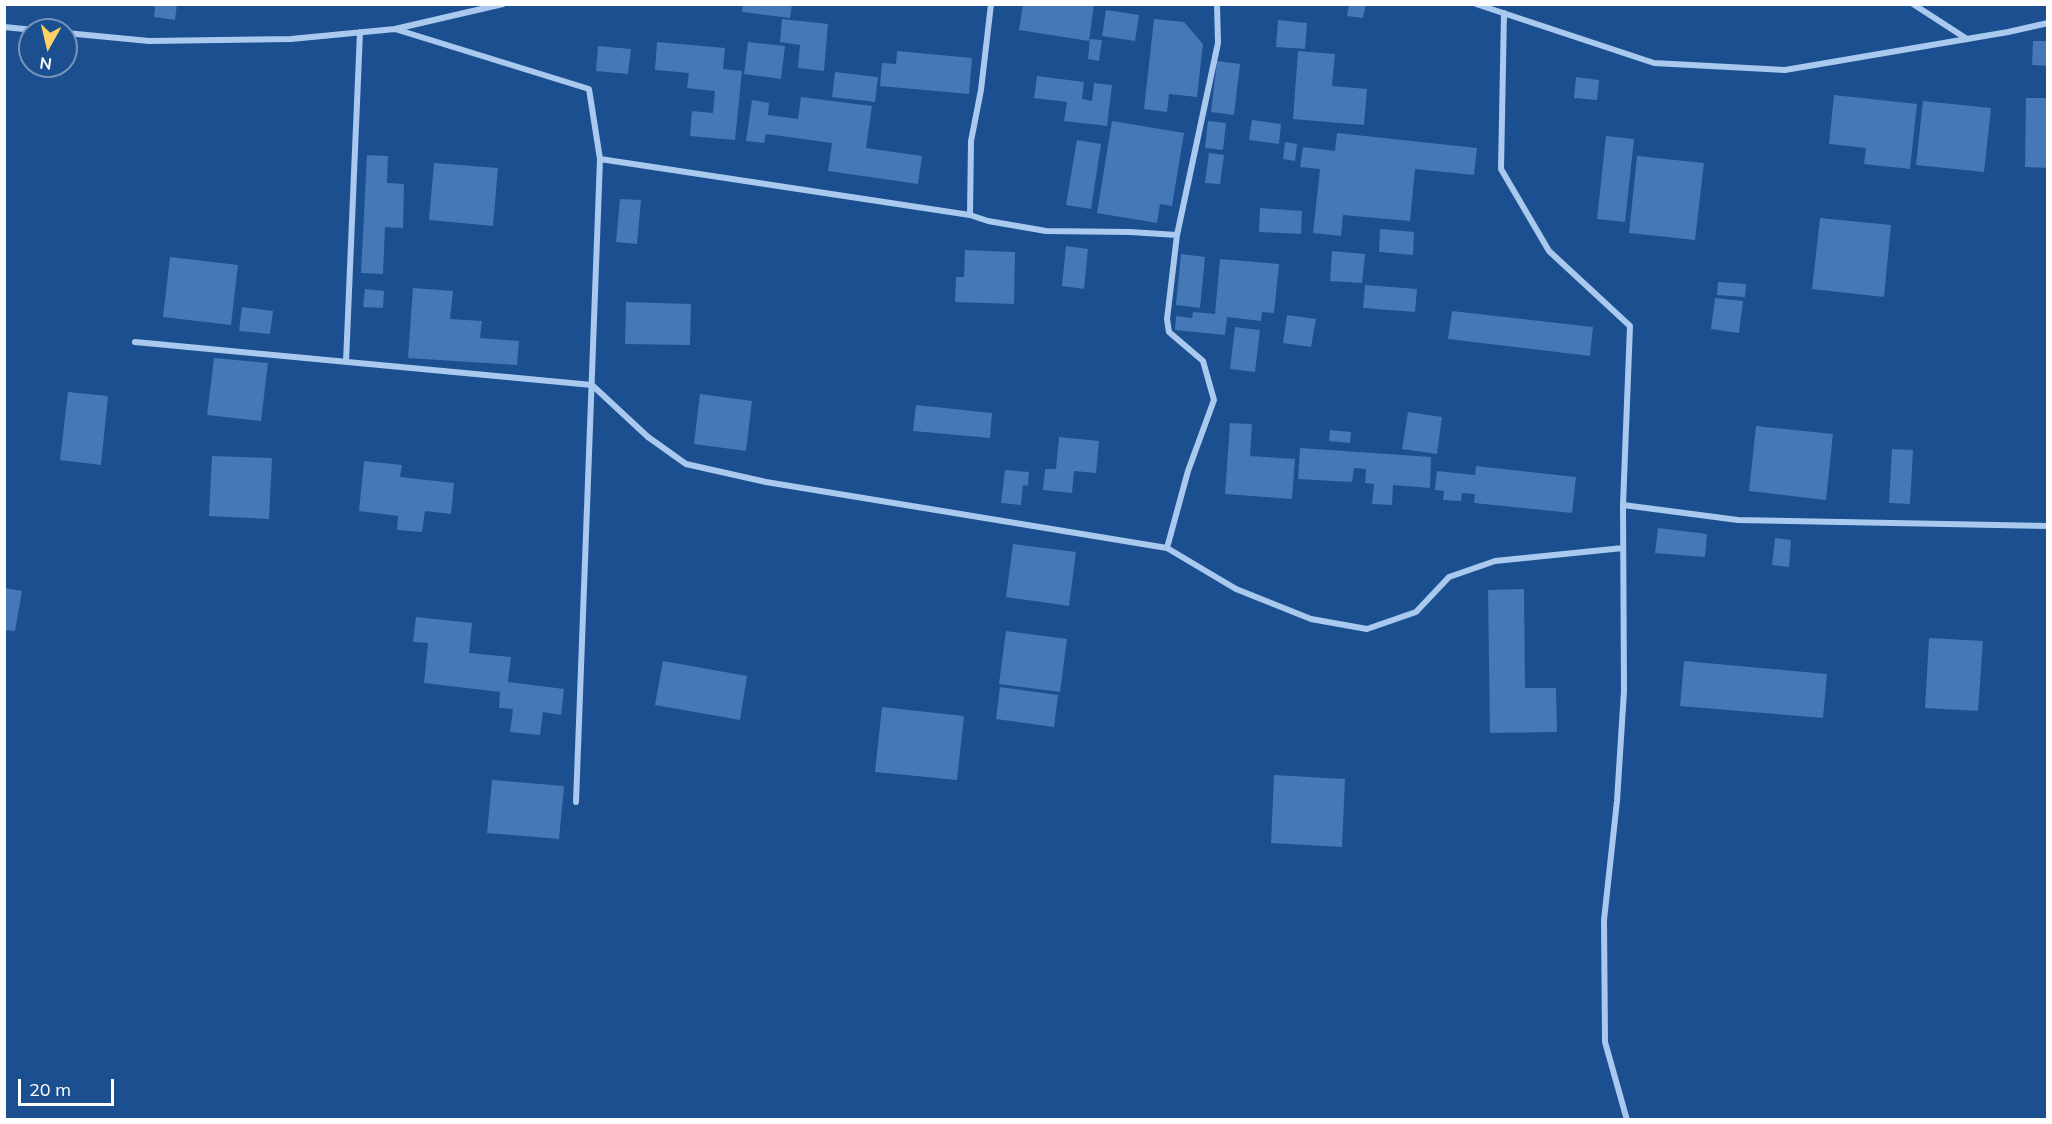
<!DOCTYPE html>
<html>
<head>
<meta charset="utf-8">
<style>
	body { margin:0 }
	#map { position:relative; width:2052px; height:1124px; overflow:hidden; background:#1b4f8f; font-family:Mulish,sans-serif }
	canvas { display:block }
	.frame { position:absolute; inset:0; border:6px solid #fff; pointer-events:none }
	.north { position:absolute; left:18px; top:18px; width:60px; height:60px; box-sizing:border-box; background:#1b4f8f; border:2px solid #7695bc; border-radius:50%; rotate:188deg; font-size:16px; font-weight:700; line-height:24px; text-align:center; color:#fff }
	.north::after { content:''; display:block; margin:auto; width:21px; height:27px; background:#ffd166; clip-path:polygon(50% 0,100% 100%,50% 72%,0 100%) }
	.scale { position:absolute; left:18px; top:1079px; width:96px; height:27px; box-sizing:border-box; border:3px solid #fff; border-top:0; padding-left:8px; font-size:18px; line-height:21px; white-space:nowrap; color:#fff; -webkit-text-stroke:4px #1b4f8f; paint-order:stroke }
</style>
</head>
<body>
<div id="map">
<canvas width="2052" height="1124"></canvas>
<div class="frame"></div>
<div class="north">N</div>
<div class="scale">20 m</div>
</div>
<script>
const context = document.querySelector('canvas').getContext('2d');
context.lineJoin = 'round';
function fill(path, color) { context.fillStyle = color; context.fill(path, 'evenodd'); }
const poly = rows => new Path2D(rows.map(r => 'M' + r).join(''));
function strokePath(path, color, width, dash) { context.strokeStyle = color; context.lineWidth = width; context.lineCap = dash ? 'butt' : 'round'; context.setLineDash(dash || []); context.stroke(path); }
fill(poly([
	[144,4,177,4,175,20,154,17,155,7],
	[743,4,792,4,790,18,742,12],
	[1023,4,1094,4,1089,41,1019,30],
	[1349,4,1366,4,1363,18,1347,16],
	[1106,10,1139,15,1135,41,1102,36],
	[782,19,828,24,824,71,798,68,800,45,780,42],
	[1154,19,1184,22,1203,44,1197,97,1169,94,1167,112,1144,109],
	[1278,20,1307,23,1305,49,1276,47],
	[1090,39,1102,40,1099,61,1088,59],
	[2033,41,2048,41,2048,66,2032,65],
	[657,42,725,48,723,69,742,71,735,140,690,136,692,111,713,113,715,91,687,88,689,73,655,70],
	[748,42,785,46,781,79,744,74],
	[598,46,631,49,628,74,596,71],
	[897,51,972,58,969,94,880,86,882,63,896,64],
	[1298,51,1335,54,1332,86,1367,89,1364,125,1293,119],
	[1217,61,1240,64,1234,115,1211,112],
	[835,72,878,77,875,102,832,97],
	[1037,76,1084,82,1082,99,1092,101,1094,83,1112,85,1107,126,1064,121,1067,102,1034,98],
	[1576,77,1599,80,1597,100,1574,98],
	[1834,95,1917,104,1910,169,1864,164,1866,148,1829,144],
	[801,97,872,106,866,148,922,156,918,184,828,171,832,143,766,134,764,143,746,141,752,100,769,103,768,115,798,119],
	[2026,98,2048,98,2048,168,2025,167],
	[1923,101,1991,108,1984,172,1916,165],
	[1252,120,1281,124,1279,144,1249,140],
	[1112,121,1184,133,1172,206,1160,204,1157,223,1097,213],
	[1208,121,1226,123,1223,150,1205,148],
	[1337,133,1477,148,1474,175,1415,169,1410,221,1343,215,1341,236,1313,233,1320,169,1300,167,1303,147,1335,151],
	[1606,136,1634,139,1625,222,1597,219],
	[1077,140,1101,144,1091,209,1066,205],
	[1285,142,1297,144,1295,161,1283,159],
	[1209,153,1224,155,1220,184,1205,183],
	[367,155,388,156,387,183,404,184,403,228,385,227,383,274,361,273],
	[1637,156,1704,163,1695,240,1629,233],
	[434,163,498,168,493,226,429,220],
	[620,199,641,200,637,244,616,242],
	[1260,208,1302,211,1301,234,1259,232],
	[1820,218,1891,225,1884,297,1812,289],
	[1380,229,1414,232,1413,255,1379,252],
	[1066,246,1088,249,1084,289,1062,286],
	[965,250,1015,252,1014,304,955,302,956,277,964,277],
	[1332,251,1365,254,1362,283,1330,281],
	[1181,254,1205,257,1200,308,1176,305],
	[170,257,238,265,231,325,163,317],
	[1220,259,1279,264,1274,313,1262,312,1261,321,1227,317,1225,335,1175,330,1176,316,1192,318,1193,312,1215,314],
	[1718,282,1746,284,1745,297,1717,295],
	[1365,285,1417,289,1415,312,1363,308],
	[413,288,453,291,450,319,482,321,480,338,519,341,517,365,408,358],
	[365,289,384,291,383,308,363,307],
	[1715,298,1743,301,1739,333,1711,329],
	[626,302,691,304,690,345,625,344],
	[242,307,273,311,270,334,239,331],
	[1452,311,1593,327,1590,356,1448,339],
	[1287,315,1316,319,1311,347,1283,343],
	[1235,327,1260,330,1255,372,1230,369],
	[214,358,268,363,261,421,207,415],
	[68,392,108,396,101,465,60,460],
	[700,394,752,401,746,451,694,444],
	[916,405,992,413,990,438,913,431],
	[1408,412,1442,417,1437,454,1402,449],
	[1230,423,1252,424,1250,456,1295,459,1292,499,1225,494],
	[1756,426,1833,434,1826,500,1749,491],
	[1330,430,1351,432,1350,443,1329,441],
	[1059,437,1099,441,1096,473,1074,471,1072,493,1043,490,1045,469,1056,469],
	[1300,448,1431,457,1430,488,1393,485,1392,505,1372,504,1374,484,1365,483,1366,469,1354,468,1352,482,1298,479],
	[1892,449,1913,450,1910,504,1889,503],
	[212,456,272,458,269,519,209,516],
	[364,461,402,465,400,477,454,483,451,514,425,511,422,532,397,530,398,516,359,511],
	[1476,466,1576,477,1572,513,1474,503,1475,494,1462,493,1461,501,1443,500,1444,491,1435,490,1437,471,1475,475],
	[1005,470,1029,472,1028,486,1023,485,1021,505,1001,503],
	[1658,528,1707,534,1705,557,1655,553],
	[1775,538,1791,540,1789,567,1772,565],
	[1013,544,1076,552,1069,606,1006,597],
	[4,588,22,591,15,631,4,630],
	[1524,589,1525,688,1556,688,1557,732,1490,733,1488,590],
	[416,617,472,623,469,653,511,657,508,682,564,689,561,715,543,712,540,735,510,732,513,709,499,708,500,692,424,683,428,643,413,642],
	[1006,631,1067,639,1060,692,999,684],
	[1929,638,1983,641,1978,711,1925,708],
	[663,661,747,676,740,720,655,705],
	[1684,661,1827,674,1823,718,1680,706],
	[1000,687,1058,695,1054,727,996,719],
	[882,707,964,716,957,780,875,772],
	[1274,775,1345,779,1342,847,1271,843],
	[492,780,564,786,559,839,487,833]
]), '#4478b7');
strokePath(poly([
	[1476,4,1654,63,1785,70,2008,32,2048,23],
	[1913,4,1967,39],
	[1504,13,1501,169,1549,251,1630,326,1623,505,1624,691,1617,801,1604,920,1605,1042,1627,1120],
	[4,27,34,30],
	[395,29,589,89,600,159,970,215,971,141,981,90,991,4],
	[66,33,149,41,291,39,395,29,503,4],
	[970,215,988,221,1046,231,1130,232,1177,235,1218,43,1217,4],
	[135,342,592,385,648,437,686,464,766,482,1167,548,1236,589,1311,619,1367,629,1416,612,1449,577,1495,561,1623,548],
	[346,362,360,32],
	[1623,505,1738,520,2048,526],
	[1167,548,1188,471,1214,400,1203,361,1169,332,1167,319,1177,235],
	[576,802,600,159]
]), '#a9c9ee', 6);
</script>
</body>
</html>
